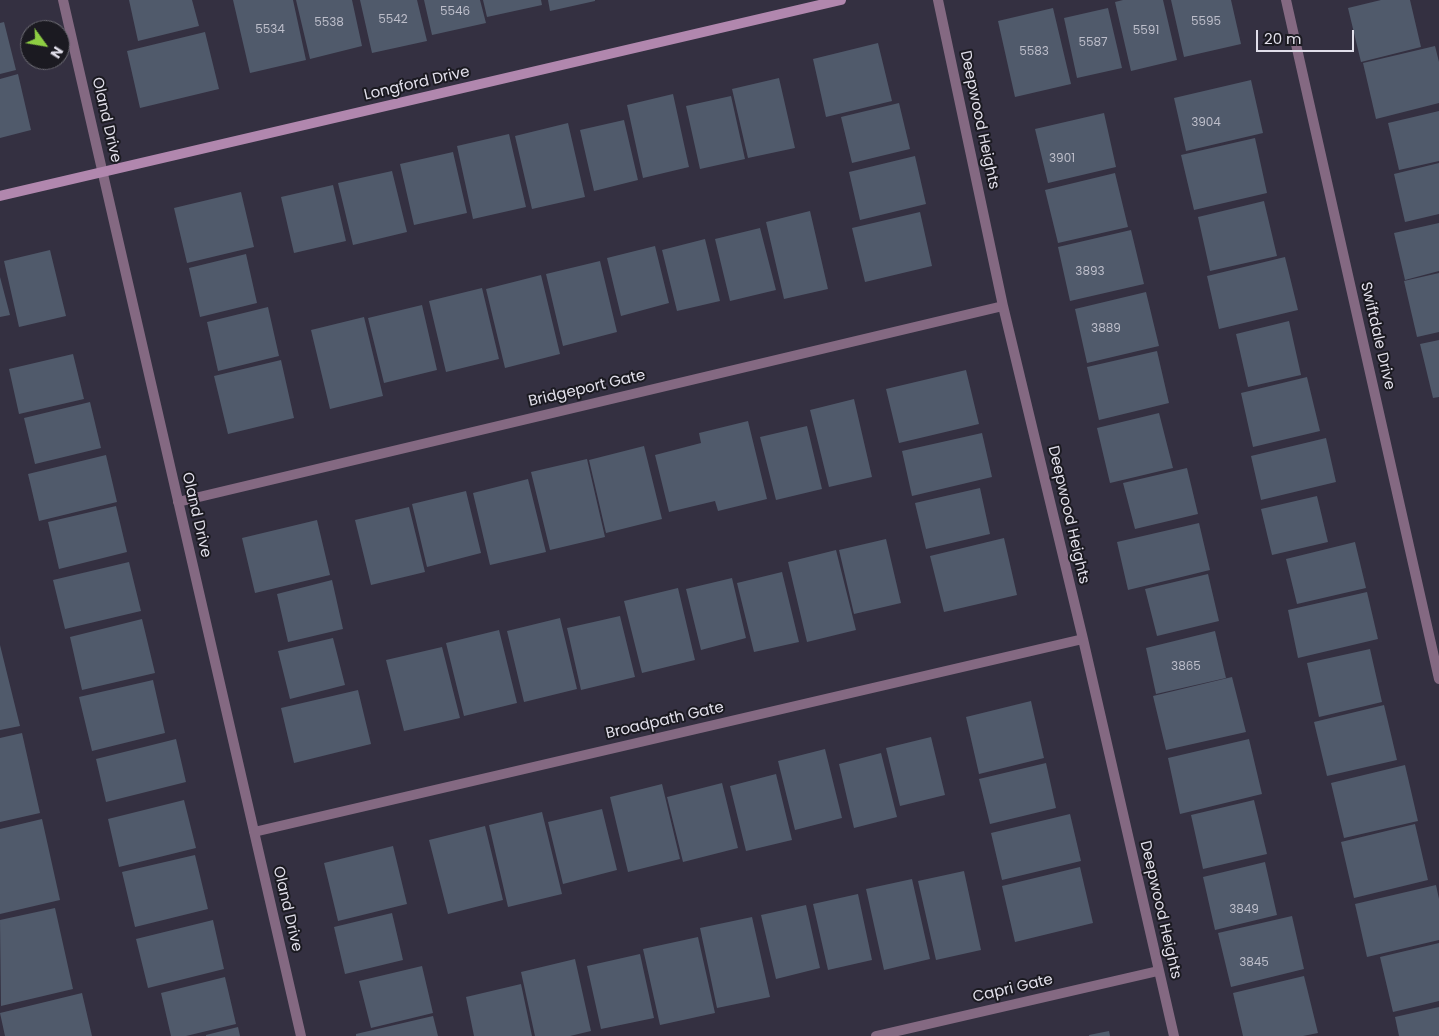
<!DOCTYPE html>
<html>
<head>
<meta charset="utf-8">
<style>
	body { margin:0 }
	#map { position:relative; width:1439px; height:1036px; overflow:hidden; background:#343041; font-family:Poppins,sans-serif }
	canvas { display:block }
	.north { position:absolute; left:20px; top:20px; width:50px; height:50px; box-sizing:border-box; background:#1b1a21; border:1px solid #6a6971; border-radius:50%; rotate:122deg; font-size:14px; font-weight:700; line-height:20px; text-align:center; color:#e1dfea }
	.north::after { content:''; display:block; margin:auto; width:18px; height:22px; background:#8ece43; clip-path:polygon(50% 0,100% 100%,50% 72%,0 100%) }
	.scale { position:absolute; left:1256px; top:30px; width:98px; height:22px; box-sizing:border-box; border:2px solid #e1dfea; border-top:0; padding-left:6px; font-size:15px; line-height:18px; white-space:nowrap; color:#e1dfea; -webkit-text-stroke:4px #1b1a21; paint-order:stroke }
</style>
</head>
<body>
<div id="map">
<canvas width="1439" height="1036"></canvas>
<div class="north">N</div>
<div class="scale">20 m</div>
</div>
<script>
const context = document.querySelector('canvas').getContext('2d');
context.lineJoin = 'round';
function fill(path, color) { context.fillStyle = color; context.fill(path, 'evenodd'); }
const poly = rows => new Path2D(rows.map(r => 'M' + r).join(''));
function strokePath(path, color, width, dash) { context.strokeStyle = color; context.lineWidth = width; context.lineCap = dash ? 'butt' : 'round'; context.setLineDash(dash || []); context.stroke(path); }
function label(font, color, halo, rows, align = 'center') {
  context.font = font + ' Poppins,sans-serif'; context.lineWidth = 4; context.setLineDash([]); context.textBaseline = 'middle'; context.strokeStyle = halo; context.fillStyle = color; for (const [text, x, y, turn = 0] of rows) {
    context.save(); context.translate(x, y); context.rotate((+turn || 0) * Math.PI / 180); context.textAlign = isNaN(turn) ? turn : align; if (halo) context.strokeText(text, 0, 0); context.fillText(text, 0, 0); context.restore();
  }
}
fill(poly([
	[129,0,192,0,199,26,138,41],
	[233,0,293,0,306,60,250,73],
	[296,0,352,0,362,46,310,59],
	[360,0,417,0,427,41,372,53],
	[424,0,480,0,486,23,432,35],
	[483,0,541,0,542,5,487,17],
	[548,0,595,0,595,1,550,11],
	[1123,0,1163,0,1177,60,1131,71,1115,2],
	[1171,0,1231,0,1241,44,1184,57],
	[1381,0,1410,0,1421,47,1361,62,1348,8],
	[1053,8,1071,84,1015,97,998,21],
	[1108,8,1122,68,1077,78,1064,18],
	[4,22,16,70,0,74,0,23],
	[205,32,219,89,140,108,127,51],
	[878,43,892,101,826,117,813,59],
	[1435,46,1439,62,1439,103,1376,119,1363,63],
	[18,74,31,130,0,138,0,79],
	[779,78,795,148,748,158,732,89],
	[1251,80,1263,133,1186,151,1174,98],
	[673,94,689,167,643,178,627,105],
	[731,96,745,159,700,169,686,106],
	[899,103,910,149,852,163,841,117],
	[1439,111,1439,161,1399,170,1388,123],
	[1104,113,1116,167,1048,183,1035,129],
	[624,120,638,180,594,191,580,130],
	[568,123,585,197,532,209,515,136],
	[509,134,526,207,473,219,457,146],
	[1255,138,1267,193,1194,210,1181,155],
	[453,152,467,213,414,225,400,164],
	[915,156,926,204,860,220,849,172],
	[1439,163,1439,214,1405,222,1394,174],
	[392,171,407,232,353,245,338,183],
	[1115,173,1128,227,1058,243,1045,190],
	[333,185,346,241,294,253,281,197],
	[241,192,254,247,187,263,174,208],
	[1264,201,1277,256,1210,271,1198,217],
	[810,211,828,289,784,299,766,222],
	[920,212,932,266,865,282,852,228],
	[1439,223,1439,271,1405,280,1394,233],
	[760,228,776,290,730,301,715,239],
	[1131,230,1144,284,1070,301,1058,247],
	[705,239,720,301,677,311,662,250],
	[655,246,669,303,621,316,607,258],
	[50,250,66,316,19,327,4,261],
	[246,254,257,303,200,317,189,268],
	[1285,257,1298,310,1219,329,1207,276],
	[600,261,617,332,563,346,546,274],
	[1439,273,1439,332,1417,337,1404,281],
	[541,275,560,354,505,368,486,289],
	[0,277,10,315,0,317],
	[482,288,499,359,446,372,429,301],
	[1146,292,1159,346,1087,363,1075,309],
	[422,305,437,370,384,383,368,318],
	[268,307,279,356,218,371,207,322],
	[364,317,383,396,330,409,311,330],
	[1289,321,1301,375,1248,387,1236,334],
	[1439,340,1439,397,1433,398,1420,344],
	[1157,351,1169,403,1099,420,1087,367],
	[73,354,84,399,19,414,9,369],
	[281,360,294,418,228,434,214,376],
	[966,370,979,424,899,443,886,389],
	[1307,377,1320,431,1253,447,1241,393],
	[854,399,872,477,829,487,810,410],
	[90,402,101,448,35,464,24,418],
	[1159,413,1173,468,1110,483,1097,428],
	[748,421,767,499,718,511,715,501,669,512,655,455,701,443,699,433],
	[807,426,822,489,776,500,760,437],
	[982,433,992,477,912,496,902,451],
	[1326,438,1336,482,1261,500,1251,456],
	[644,446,662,519,606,533,589,460],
	[106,455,117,502,39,521,28,474],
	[587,459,605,537,550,550,531,472],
	[1187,468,1198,514,1135,529,1123,483],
	[528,479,546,552,490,565,473,493],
	[980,488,990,534,926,549,915,503],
	[466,491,481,553,427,567,412,504],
	[1317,496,1328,542,1272,555,1261,509],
	[116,506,127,552,59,569,48,522],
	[409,507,425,572,371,585,355,520],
	[317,520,330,575,255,593,242,538],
	[1199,523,1210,570,1128,590,1117,542],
	[1004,538,1017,595,944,612,930,556],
	[886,539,901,603,854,614,839,550],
	[1355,542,1366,588,1297,604,1286,559],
	[836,550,856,630,807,642,788,562],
	[129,562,141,611,65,629,53,580],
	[782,572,799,642,754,652,737,583],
	[1208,574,1219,621,1157,636,1145,589],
	[732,578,746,638,701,650,686,589],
	[332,580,343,629,288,642,277,594],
	[678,588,695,660,642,673,624,601],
	[1367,592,1378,639,1298,658,1288,610],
	[620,616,635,677,581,690,567,628],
	[560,618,577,689,524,702,507,631],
	[142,619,155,673,82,690,70,637],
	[499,630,517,703,464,716,446,643],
	[1215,631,1226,678,1156,694,1146,648],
	[333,638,345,685,290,699,278,651],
	[0,645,20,726,0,730],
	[442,647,460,718,404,731,386,660],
	[1370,649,1382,702,1319,717,1307,663],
	[1232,677,1246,732,1166,750,1153,696],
	[153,680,165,733,92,751,79,697],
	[358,690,371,744,294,763,281,708],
	[1031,701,1044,758,979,774,966,717],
	[1384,705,1397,760,1327,776,1314,722],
	[22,733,40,813,0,822,0,738],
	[931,737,945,795,900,806,886,748],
	[176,739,186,782,106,802,96,759],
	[1249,739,1262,794,1180,814,1168,758],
	[825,749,842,818,795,830,778,761],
	[881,753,897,817,854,828,839,764],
	[1046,763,1056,808,990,824,979,779],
	[1405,765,1418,821,1344,838,1331,783],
	[776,774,792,840,746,851,730,786],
	[722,783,738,848,683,862,667,797],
	[662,784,680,859,628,872,610,797],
	[184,800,196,848,119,867,108,819],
	[1254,800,1267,854,1203,869,1191,815],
	[602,809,617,870,563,884,548,822],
	[542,812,562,894,508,907,489,825],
	[1070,814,1081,861,1002,880,991,833],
	[42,819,60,900,0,914,0,829],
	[1415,824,1428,880,1354,898,1341,842],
	[485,826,503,900,448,914,429,840],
	[393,846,407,904,338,921,324,863],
	[195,855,208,909,135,927,122,872],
	[1265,862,1277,915,1215,930,1203,877],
	[1080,867,1093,923,1015,942,1002,886],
	[964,871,981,950,936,960,918,881],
	[912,879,930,959,884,970,866,889],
	[1436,885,1439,899,1439,940,1367,957,1355,904],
	[858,894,872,960,828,970,813,904],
	[806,905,820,968,776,979,761,915],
	[55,908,73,989,1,1006,0,920],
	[392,913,403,960,345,974,334,927],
	[1292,916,1304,969,1231,987,1218,933],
	[752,917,770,997,717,1008,700,928],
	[213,920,224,969,148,988,136,939],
	[698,937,715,1013,660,1025,643,949],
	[1439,943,1439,1001,1393,1012,1380,957],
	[640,954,654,1018,601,1029,587,966],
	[575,959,591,1031,570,1036,535,1036,521,972],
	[422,966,433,1013,371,1028,359,981],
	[1304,976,1318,1033,1303,1036,1243,1036,1233,993],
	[225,977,236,1024,186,1036,171,1036,161,993],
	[521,984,532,1036,474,1036,466,997],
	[82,993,92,1036,5,1036,0,1013],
	[1439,1007,1439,1036,1399,1036,1395,1017],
	[433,1016,438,1036,356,1036,356,1034],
	[238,1027,240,1036,206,1036,206,1035],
	[1109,1031,1110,1036,1089,1036,1089,1035]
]), '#505a6b');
strokePath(poly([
	[63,0,301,1036],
	[938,0,1003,306,1083,639,1174,1036],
	[1286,0,1439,679],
	[178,502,1003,306],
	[254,832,1083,639],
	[876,1036,1158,971]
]), '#846982', 10);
strokePath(poly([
	[0,196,841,0]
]), '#b187ae', 10);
label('12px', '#bdbeca', null, [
	["5546",455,12],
	["5542",393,20],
	["5595",1206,22],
	["5538",329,23],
	["5534",270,30],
	["5591",1146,31],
	["5587",1093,43],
	["5583",1034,52],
	["3904",1206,123],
	["3901",1062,159],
	["3893",1090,272],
	["3889",1106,329],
	["3865",1186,667],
	["3849",1244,910],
	["3845",1254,963]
]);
label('15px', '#e1dfea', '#1b1a21', [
	["Longford Drive",417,84,-13],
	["Oland Drive",106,120,77],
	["Deepwood Heights",979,120,78],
	["Swiftdale Drive",1377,336,77],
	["Bridgeport Gate",587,389,-13],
	["Oland Drive",196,515,77],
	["Deepwood Heights",1068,515,77],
	["Broadpath Gate",665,721,-13],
	["Oland Drive",287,909,77],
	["Deepwood Heights",1160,910,77],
	["Capri Gate",1013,989,-13]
]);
</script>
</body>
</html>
